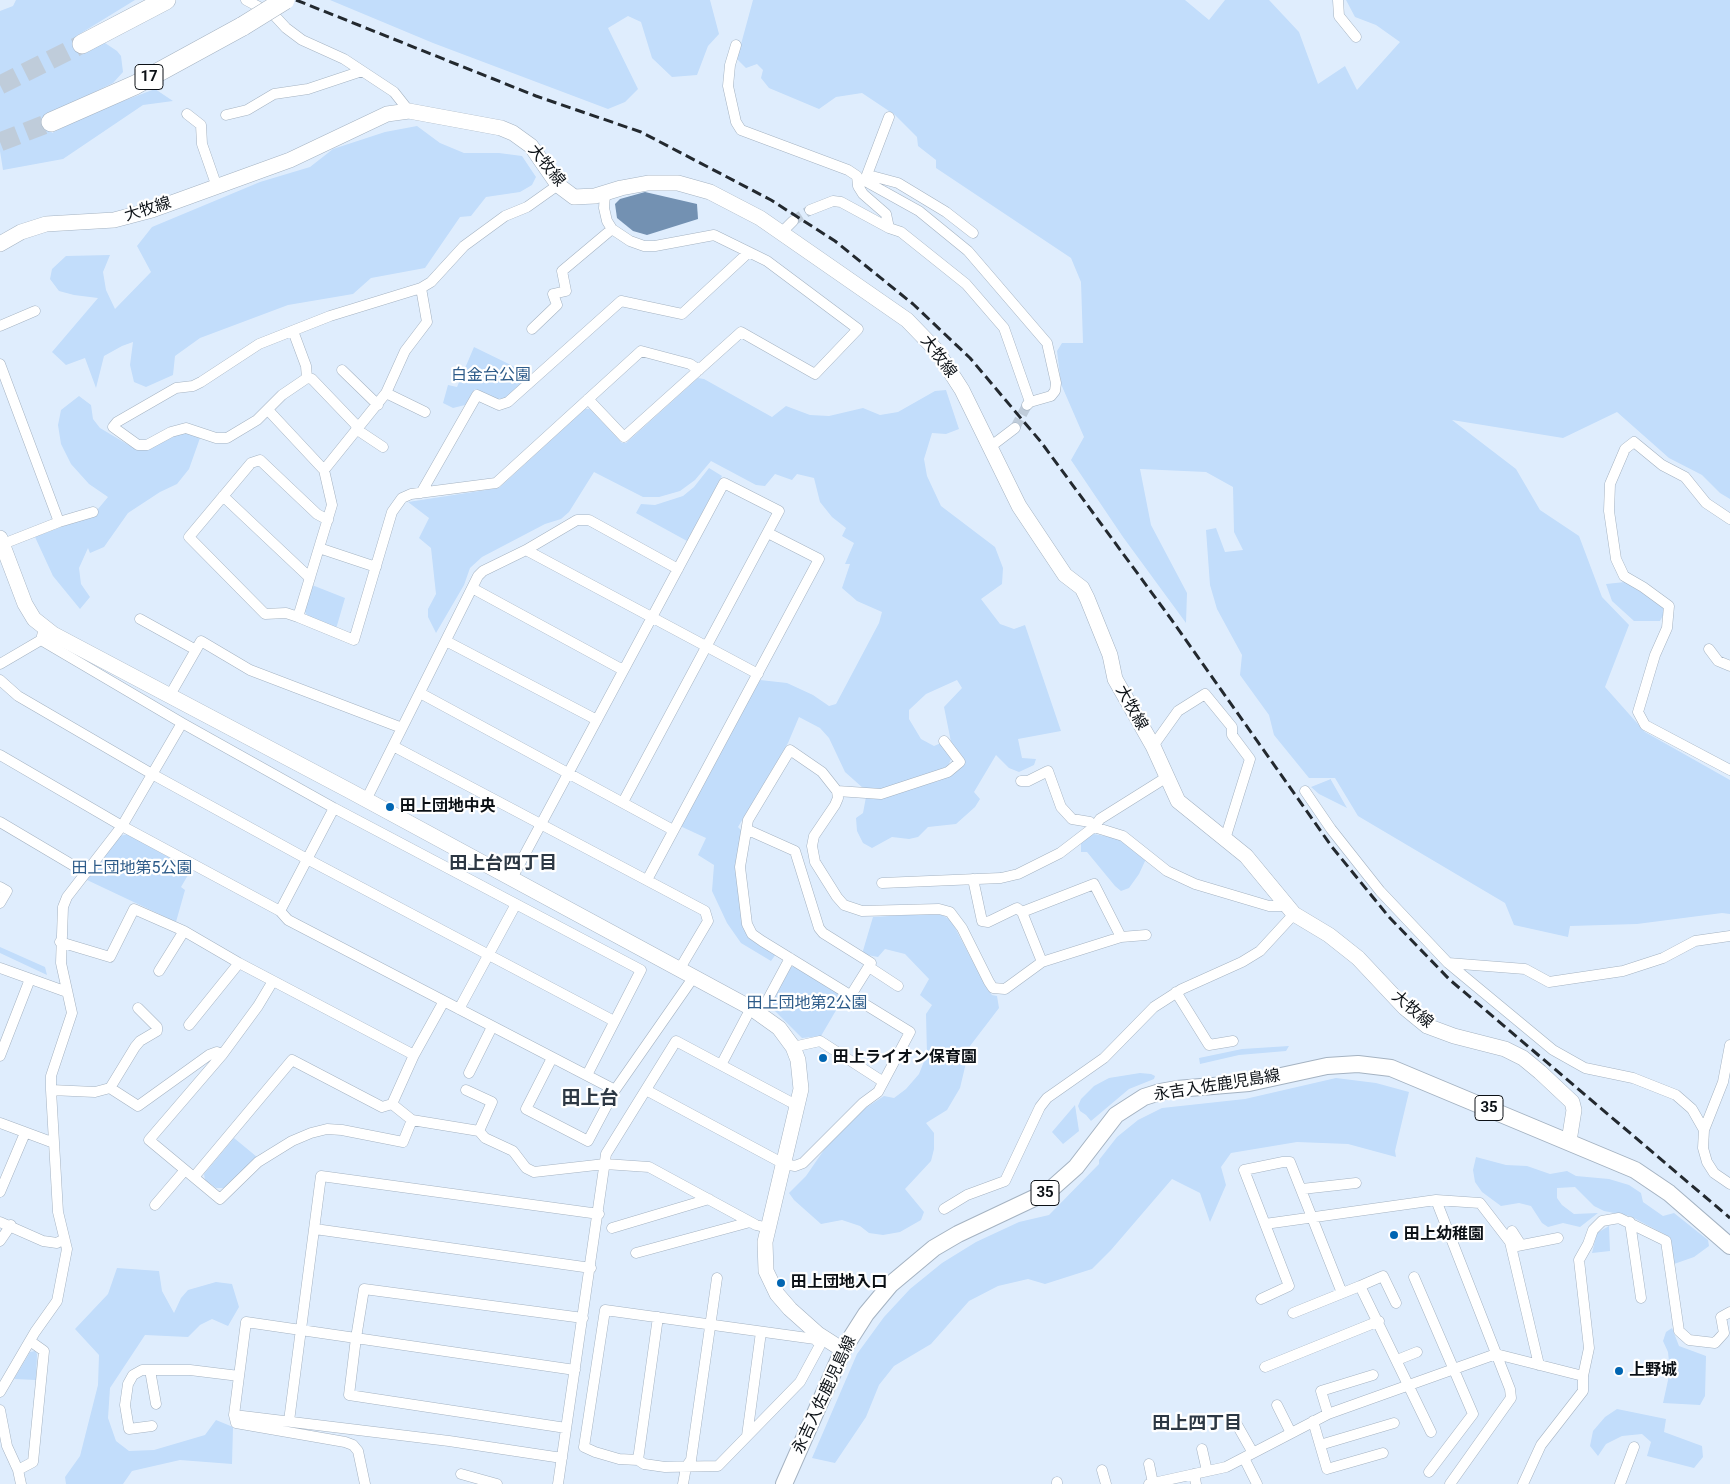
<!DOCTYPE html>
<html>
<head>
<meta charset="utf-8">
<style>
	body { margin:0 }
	canvas { display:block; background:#dfedfd }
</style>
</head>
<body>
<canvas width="1730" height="1484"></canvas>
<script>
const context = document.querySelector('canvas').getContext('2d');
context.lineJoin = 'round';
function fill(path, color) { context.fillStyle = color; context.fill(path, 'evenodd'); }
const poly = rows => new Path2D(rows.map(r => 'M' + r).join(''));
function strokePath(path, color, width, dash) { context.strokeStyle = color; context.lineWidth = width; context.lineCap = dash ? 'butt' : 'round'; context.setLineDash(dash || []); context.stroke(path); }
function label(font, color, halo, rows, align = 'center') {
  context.font = font + ' Roboto,"Noto Sans JP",sans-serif'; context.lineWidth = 4.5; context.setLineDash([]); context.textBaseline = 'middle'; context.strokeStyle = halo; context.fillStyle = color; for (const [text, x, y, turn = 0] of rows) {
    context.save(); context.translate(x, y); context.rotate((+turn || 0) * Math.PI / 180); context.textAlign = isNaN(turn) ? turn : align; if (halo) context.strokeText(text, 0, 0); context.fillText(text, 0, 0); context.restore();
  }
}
fill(poly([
	[16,0,135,0,78,35,85,51,105,43,117,51,121,56,123,72,113,83,45,116,52,133,94,112,155,89,173,101,143,105,63,159,3,170,0,151,0,11,13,6],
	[330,0,710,0,719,34,708,46,697,75,672,77,652,58,641,22,628,16,608,28,638,89,625,102,608,109,433,43],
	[753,0,1185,0,1209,20,1225,0,1269,0,1299,32,1318,84,1345,66,1357,90,1400,42,1376,25,1355,17,1346,0,1730,0,1730,499,1720,493,1702,475,1669,458,1617,412,1563,438,1452,420,1516,469,1540,510,1579,536,1602,597,1629,625,1605,687,1645,732,1730,780,1730,914,1722,913,1637,924,1570,926,1568,937,1514,925,1505,903,1358,816,1335,778,1309,778,1274,735,1269,715,1240,675,1242,655,1217,609,1210,585,1206,530,1216,528,1225,552,1243,550,1234,532,1233,487,1206,472,1140,469,1151,525,1187,593,1186,623,1123,537,1071,460,1084,437,1061,384,1057,351,1062,343,1083,343,1081,282,1071,258,936,168,936,160,918,146,917,137,895,115,862,93,836,97,819,109,769,88,761,78,763,70,757,64,746,68,737,59],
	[417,126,440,143,464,153,499,153,522,156,536,177,532,185,520,192,486,197,471,216,460,217,425,268,371,278,353,294,288,305,200,338,175,356,173,375,146,387,134,382,130,365,133,342,122,346,104,356,96,388,85,358,66,365,52,352,98,298,74,295,59,291,50,279,52,269,66,256,110,255,103,272,106,290,115,309,151,272,137,246,152,227,260,182,310,167,333,149,385,132],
	[474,347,513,366,525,380,507,397,498,399,475,389,465,405,453,408,443,403,448,385,457,387],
	[698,378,704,379,772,417,786,406,810,415,829,416,863,408,880,415,898,412,935,391,946,390,959,429,946,434,932,433,924,459,927,476,941,506,995,547,1003,568,1002,584,981,599,1000,624,1014,629,1025,625,1061,731,1018,739,1022,758,1036,759,1034,765,1019,772,1009,768,996,755,974,792,980,799,975,807,956,824,928,827,918,837,909,839,892,837,872,848,863,843,857,831,856,818,863,813,866,797,939,781,965,762,952,747,944,707,962,688,957,680,926,694,909,710,909,719,921,739,934,746,941,743,949,753,951,759,948,766,942,772,873,791,863,788,845,772,829,738,820,728,799,717,788,743,738,827,743,832,736,866,743,926,749,938,776,954,771,961,741,943,727,923,712,891,714,865,698,855,706,838,680,826,760,680,787,683,813,695,829,706,836,704,879,623,882,612,857,601,842,588,850,564,845,564,854,543,842,536,846,528,832,517,820,502,814,478,797,474,792,480,775,474,765,486,756,485,711,461,695,480,680,491,659,497,643,497,594,472,569,512,561,519,545,524,482,557,470,568,464,585,436,633,428,617,428,609,436,594,431,548,419,538,429,518,408,502,499,488,585,409,590,409,622,443,626,443],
	[79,396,91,405,93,419,100,428,137,450,151,448,185,431,200,438,189,469,177,484,160,492,128,513,104,547,90,553,88,548,79,568,81,584,90,597,80,609,53,576,35,537,93,515,108,497,89,484,71,464,61,444,58,425,61,410],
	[709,468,722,476,687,541,636,513,641,504,655,505,683,496,694,487],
	[1625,582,1667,608,1660,621,1634,621,1612,601,1606,584],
	[312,585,345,598,336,629,308,617,304,610],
	[1331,779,1331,780,1347,808,1319,794,1311,787],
	[128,834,191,870,181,887,185,890,176,922,87,880,120,836],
	[1094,834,1125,840,1146,859,1139,874,1129,888,1121,891,1115,886,1087,852,1081,852,1081,841],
	[938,913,951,920,986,987,992,995,997,996,999,1008,970,1046,960,1088,947,1110,926,1123,934,1133,934,1149,931,1161,905,1189,924,1212,921,1220,900,1232,883,1235,869,1233,860,1226,842,1220,821,1224,794,1200,789,1193,806,1176,828,1144,864,1109,884,1096,894,1098,906,1089,919,1074,927,1054,926,1014,932,1005,920,995,929,979,905,954,885,949,878,957,862,954,873,917],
	[0,947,45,967,47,975,0,953],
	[798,966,845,995,821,1036,802,1038,772,1008,771,1004,791,967],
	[1289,1046,1286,1051,1239,1055,1200,1064,1199,1058,1242,1049],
	[1140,1073,1151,1074,1155,1076,1154,1079,1129,1089,1091,1121,1086,1115,1080,1111,1078,1106,1081,1099,1094,1086,1109,1078],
	[1336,1078,1376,1083,1409,1092,1395,1151,1396,1157,1348,1144,1297,1142,1231,1153,1221,1167,1226,1185,1210,1222,1200,1193,1172,1179,1111,1250,1092,1269,1045,1284,1028,1279,998,1286,969,1301,931,1344,894,1366,879,1385,866,1417,835,1463,812,1458,857,1354,884,1317,910,1289,942,1263,976,1242,1019,1222,1049,1215,1099,1164,1099,1160,1117,1137,1138,1120,1162,1108,1245,1099],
	[1075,1105,1079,1131,1063,1144,1052,1132],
	[234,1138,257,1157,224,1188,216,1188,205,1180,204,1174],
	[1476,1157,1506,1165,1527,1166,1550,1174,1567,1171,1576,1176,1609,1179,1629,1185,1641,1193,1643,1202,1663,1216,1674,1213,1708,1240,1709,1246,1694,1257,1674,1264,1670,1237,1630,1216,1604,1211,1594,1206,1575,1187,1557,1188,1557,1198,1562,1205,1574,1214,1598,1213,1580,1227,1563,1223,1548,1227,1542,1223,1531,1206,1519,1203,1501,1206,1482,1192,1475,1182,1473,1170],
	[1609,1226,1610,1251,1592,1253,1597,1233],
	[117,1268,159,1271,162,1291,174,1313,181,1298,188,1290,216,1282,232,1284,239,1307,228,1326,212,1319,200,1325,188,1337,145,1335,110,1388,108,1418,116,1441,129,1451,154,1450,205,1435,216,1420,233,1427,232,1464,180,1460,132,1471,123,1484,66,1484,65,1477,80,1456,98,1385,99,1355,75,1329,108,1294],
	[1672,1328,1679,1346,1706,1356,1705,1396,1700,1405,1663,1403,1670,1371,1668,1352,1663,1341,1666,1332],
	[35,1351,37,1354,36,1380,14,1379,30,1352],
	[1617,1409,1666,1419,1664,1432,1702,1446,1703,1457,1694,1468,1647,1456,1651,1442,1642,1434,1622,1436,1606,1444,1598,1456,1590,1446,1593,1431,1605,1417]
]), '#c2ddfb');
fill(poly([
	[645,192,697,204,698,219,647,235,633,231,617,218,615,204,620,199]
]), '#7391b2');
strokePath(poly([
	[793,221,810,210],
	[1015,428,1027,405]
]), '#bfccda', 10, [10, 5]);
strokePath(poly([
	[0,85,82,44],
	[0,142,51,122]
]), '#bfccda', 19, [19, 9]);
const street = poly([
	[246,0,274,15,286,28,302,40,344,59,394,92,409,111],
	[1338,0,1339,16,1356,37],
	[736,45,730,65,728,86,736,122,741,130,848,170,857,176,858,186,863,194,886,214,889,228],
	[187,114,201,125,202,144,217,187],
	[226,115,247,110,274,94,308,89,362,71],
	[868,175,898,183,946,212,973,233],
	[865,180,889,117],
	[865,181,919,211,968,251,1047,343,1056,383,1055,391,1051,396,1030,402],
	[810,210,833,201,841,202,889,228,901,232,966,284,1004,328,1030,402,1027,405],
	[782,232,793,221],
	[421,288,427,322,405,351,386,393,324,470,332,505,298,617,354,640,392,512,402,498,411,494,496,483,641,351,690,364,699,370],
	[0,326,35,311],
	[532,329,557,305,553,294,566,291,562,271,612,229],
	[293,331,306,366,307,378],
	[0,364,59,522,3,544],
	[342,370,378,405],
	[386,393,425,412],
	[588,399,624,437,741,332,815,374,858,329,767,261,714,235,655,246,644,246,630,241,612,229,607,221,604,208,605,194],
	[268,410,324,470],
	[358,427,312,379,307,378,282,395,257,420,227,438,216,438,186,428,171,432,147,445,138,445,113,427,117,422,176,388,193,386,201,382,259,344,330,316,421,288,431,282,464,246,505,216,527,207,558,185],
	[356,429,383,447],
	[990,447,1015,428],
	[421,493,477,395,499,405,508,402,621,301,682,314,749,252],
	[223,496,310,578],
	[1730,519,1706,503,1685,477,1662,465,1634,442,1625,449,1610,484,1609,511,1616,559,1624,576,1643,587,1669,606,1667,628,1655,655,1638,712,1645,725,1730,770],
	[59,522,93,512],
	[319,548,376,567],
	[526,550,758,674],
	[472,588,623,670],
	[298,617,286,613,265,614,189,537,251,463,260,460,317,514,328,520],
	[140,619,196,650],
	[44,628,41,640,182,723,334,808,641,970,587,1075],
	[446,641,597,720],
	[1709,649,1718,661,1730,666],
	[0,664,41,640],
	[0,680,18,696,152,774,307,859,614,1021],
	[420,693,673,830],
	[170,695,201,641,250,670,402,728],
	[393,746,705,911,708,921,679,970],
	[1153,746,1178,711,1205,694,1232,727,1232,735,1250,759,1225,839],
	[0,755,122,826,280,911,288,920,615,1090],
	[1021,781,1028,781,1048,771,1061,807,1072,819,1090,822,1094,827,1123,836,1167,871,1195,884,1269,906,1286,906],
	[837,791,881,794,948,772,960,762,944,741],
	[1305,791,1331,829,1380,891,1448,963,1553,1050,1585,1068,1633,1078,1676,1095,1692,1109,1704,1130],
	[366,800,478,576,483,571,526,550,577,520,589,520,678,569],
	[0,822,86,873],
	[748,830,795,851,819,928,823,933,871,963,851,995],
	[511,880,724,483,779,511,623,802],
	[647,880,819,559,768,533],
	[882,883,1001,878,1018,874,1060,853,1094,827,1100,819,1167,777],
	[0,887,7,891,0,903],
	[280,911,334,808],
	[1022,912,1094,884,1121,937,1042,962],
	[1121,937,1146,935],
	[60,942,110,957,134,909,184,931,239,963,414,1055],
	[1448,963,1525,969,1549,982,1623,971,1663,958,1695,941,1730,936],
	[869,967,898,986],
	[0,968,67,992],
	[159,971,184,931],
	[273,981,258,1006,222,1055,149,1140,220,1199,258,1162,292,1141,311,1133,327,1129,342,1130,403,1142,412,1120],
	[1176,992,1209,1045,1233,1041],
	[459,1009,516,904],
	[760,1014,790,958],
	[189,1025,239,963],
	[1730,1045,1723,1082,1704,1130,1703,1148,1707,1162,1714,1173,1730,1184],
	[793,1047,820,1041,882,1081],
	[0,1056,30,979],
	[552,1058,526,1109,588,1141,615,1090,693,978],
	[721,1065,751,1008],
	[469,1073,492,1027],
	[110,1088,135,1047,140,1041,157,1031,157,1027,138,1008],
	[51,1090,95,1092,110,1088,138,1106,209,1055,217,1052,222,1055],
	[466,1090,492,1102,479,1131],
	[646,1090,784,1164,795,1166,803,1163,863,1103,878,1092,910,1032,762,941,752,934,747,924,740,867,748,820,790,750,822,772,837,791,838,798,835,805,814,836,812,846,815,862,837,897,844,905,862,911,939,909,950,912,962,928,989,982,993,988,1005,989,1042,962,1022,912,1017,908,988,922,982,921,973,879],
	[392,1104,412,1120,479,1131,485,1138,513,1151,526,1168,534,1172,605,1164,649,1167,756,1225,768,1228],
	[0,1123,54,1143],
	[194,1177,292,1060,382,1107,392,1104,414,1055,444,1001],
	[1302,1189,1356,1183],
	[0,1192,25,1133],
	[1436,1200,1480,1203,1510,1242,1539,1365],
	[155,1205,185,1170],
	[944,1209,967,1195,1005,1181,1040,1107,1047,1098,1104,1058,1154,1007,1182,989,1242,962,1260,951,1294,914],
	[0,1222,43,1241,57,1243,64,1239],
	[1630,1222,1641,1298],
	[1265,1224,1436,1200,1510,1389,1511,1398,1450,1484],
	[612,1228,709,1199],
	[315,1229,591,1268],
	[1512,1231,1521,1245],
	[0,1241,11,1225],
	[1512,1247,1558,1238],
	[636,1253,750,1222],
	[1414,1277,1473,1414,1429,1472],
	[1360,1286,1383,1276,1396,1303],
	[1261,1299,1289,1286,1244,1170,1283,1162,1290,1162,1342,1293],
	[1293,1313,1360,1286,1431,1432],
	[658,1317,638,1460,644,1464,665,1467,718,1466,800,1382,820,1345,815,1339],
	[1397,1360,1417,1352],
	[1265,1367,1379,1321],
	[150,1370,156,1404],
	[0,1392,35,1332,57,1301,67,1249,58,1212,51,1090,51,1076,72,1013,61,963,63,907,67,897,122,826,182,723],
	[1277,1405,1291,1433],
	[0,1410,7,1446,18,1470,21,1484],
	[1328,1414,1321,1391,1373,1375],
	[234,1415,236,1423,345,1442,353,1445,358,1451,365,1484],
	[289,1421,321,1176,599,1214],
	[1313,1421,1320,1445,1394,1423],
	[1236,1423,1253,1453],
	[152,1426,129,1429,125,1405,128,1384,133,1375,142,1370,190,1370,239,1376],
	[566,1428,349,1395,356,1338,364,1289,583,1318],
	[747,1436,761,1332],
	[1320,1445,1327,1469,1383,1453],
	[1202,1449,1207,1471],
	[562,1458,449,1441,234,1415,246,1322,575,1370],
	[1244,1458,1257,1484],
	[638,1460,619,1459,595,1452,584,1447,605,1310,815,1339,818,1334],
	[1149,1464,1153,1483],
	[18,1470,33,1462,44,1351,30,1341],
	[1102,1470,1106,1484],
	[461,1474,497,1484],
	[1194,1474,1196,1484],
	[1057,1482,1057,1484],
	[558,1484,606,1154,676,1041,798,1106],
	[683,1484,686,1467,691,1460,717,1278],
	[1149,1484,1226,1467,1328,1414,1496,1354,1583,1376],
	[1523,1484,1541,1445,1583,1391,1583,1376,1589,1348,1579,1260,1588,1244,1593,1230,1602,1221,1619,1218,1666,1241,1679,1331,1689,1340,1715,1343,1724,1333,1721,1317,1730,1312],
	[1620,1484,1634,1447]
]);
const secondary = poly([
	[0,244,21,232,46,224,114,220,152,210,290,160,387,114,409,111,501,128,513,133,531,146,558,185,574,197,595,196,621,188,648,183,678,183,710,192,760,218,907,320,937,351,962,390,1019,506,1065,575,1082,588,1087,598,1110,655,1115,679,1153,746,1178,801,1246,856,1294,914,1329,935,1358,958,1405,1008,1427,1026,1454,1036,1505,1049,1523,1058,1540,1072,1572,1102,1574,1110,1569,1141],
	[0,538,25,604,34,619,53,634,350,791,751,1008,779,1028,793,1047,798,1060,801,1089,765,1242,766,1271,777,1294,790,1309,818,1334,843,1350]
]);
const primary = poly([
	[784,1484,843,1350,866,1314,891,1284,934,1248,958,1234,1049,1191,1076,1167,1116,1115,1144,1097,1160,1092,1177,1089,1249,1083,1327,1066,1358,1064,1391,1068,1635,1170,1669,1193,1730,1246]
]);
const highway = poly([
	[82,44,166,0],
	[51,122,135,85,243,26]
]);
strokePath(street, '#a5b3c2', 11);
strokePath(secondary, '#a5b3c2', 16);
strokePath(primary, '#a5b3c2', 18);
strokePath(highway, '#a5b3c2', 20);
strokePath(street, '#fff', 10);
strokePath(secondary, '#fff', 15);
strokePath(primary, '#fff', 16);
strokePath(highway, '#fff', 19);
strokePath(poly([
	[296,0,536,96,641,132,771,200,835,241,913,304,970,358,1041,442,1171,619,1332,847,1389,917,1450,980,1730,1218]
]), '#23292f', 3, [10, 5]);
const highwayBridge = poly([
	[243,26,285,0]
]);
strokePath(highwayBridge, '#a5b3c2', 20, []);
strokePath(highwayBridge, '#fff', 19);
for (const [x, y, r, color] of [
	[390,807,5,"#0065b2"],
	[823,1058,5,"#0065b2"],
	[1394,1235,5,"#0065b2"],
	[781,1283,5,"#0065b2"],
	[1619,1371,5,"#0065b2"]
]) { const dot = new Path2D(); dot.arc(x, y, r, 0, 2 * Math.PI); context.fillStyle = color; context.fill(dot); strokePath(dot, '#fff', 2); }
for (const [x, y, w] of [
	[149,77,28],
	[1489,1108,28],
	[1045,1193,28]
]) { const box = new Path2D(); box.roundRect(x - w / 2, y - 12.5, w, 25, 4); context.fillStyle = '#fff'; context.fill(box); strokePath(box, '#0c1116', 1); }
label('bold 15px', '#0c1116', null, [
	["17",149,77],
	["35",1489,1108],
	["35",1045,1193]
]);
label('16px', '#0c1116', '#fff', [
	["大牧線",546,166,51],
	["大牧線",148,210,-17],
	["大牧線",938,357,53],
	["大牧線",1131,708,61],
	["大牧線",1412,1010,40],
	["永吉入佐鹿児島線",1217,1086,-9],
	["永吉入佐鹿児島線",825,1395,-65]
]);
label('16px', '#2d5b89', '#fff', [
	["白金台公園",491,376],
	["田上団地第5公園",132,869],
	["田上団地第2公園",807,1004]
]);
label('bold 16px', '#0c1116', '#fff', [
	["田上団地中央",400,807],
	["田上ライオン保育園",833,1058],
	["田上幼稚園",1404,1235],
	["田上団地入口",791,1283],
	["上野城",1629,1371]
], 'left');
label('bold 18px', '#2d3844', '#fff', [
	["田上台四丁目",503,864],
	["田上四丁目",1197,1424]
]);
label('bold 19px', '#2d3844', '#fff', [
	["田上台",590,1099]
]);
</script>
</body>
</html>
